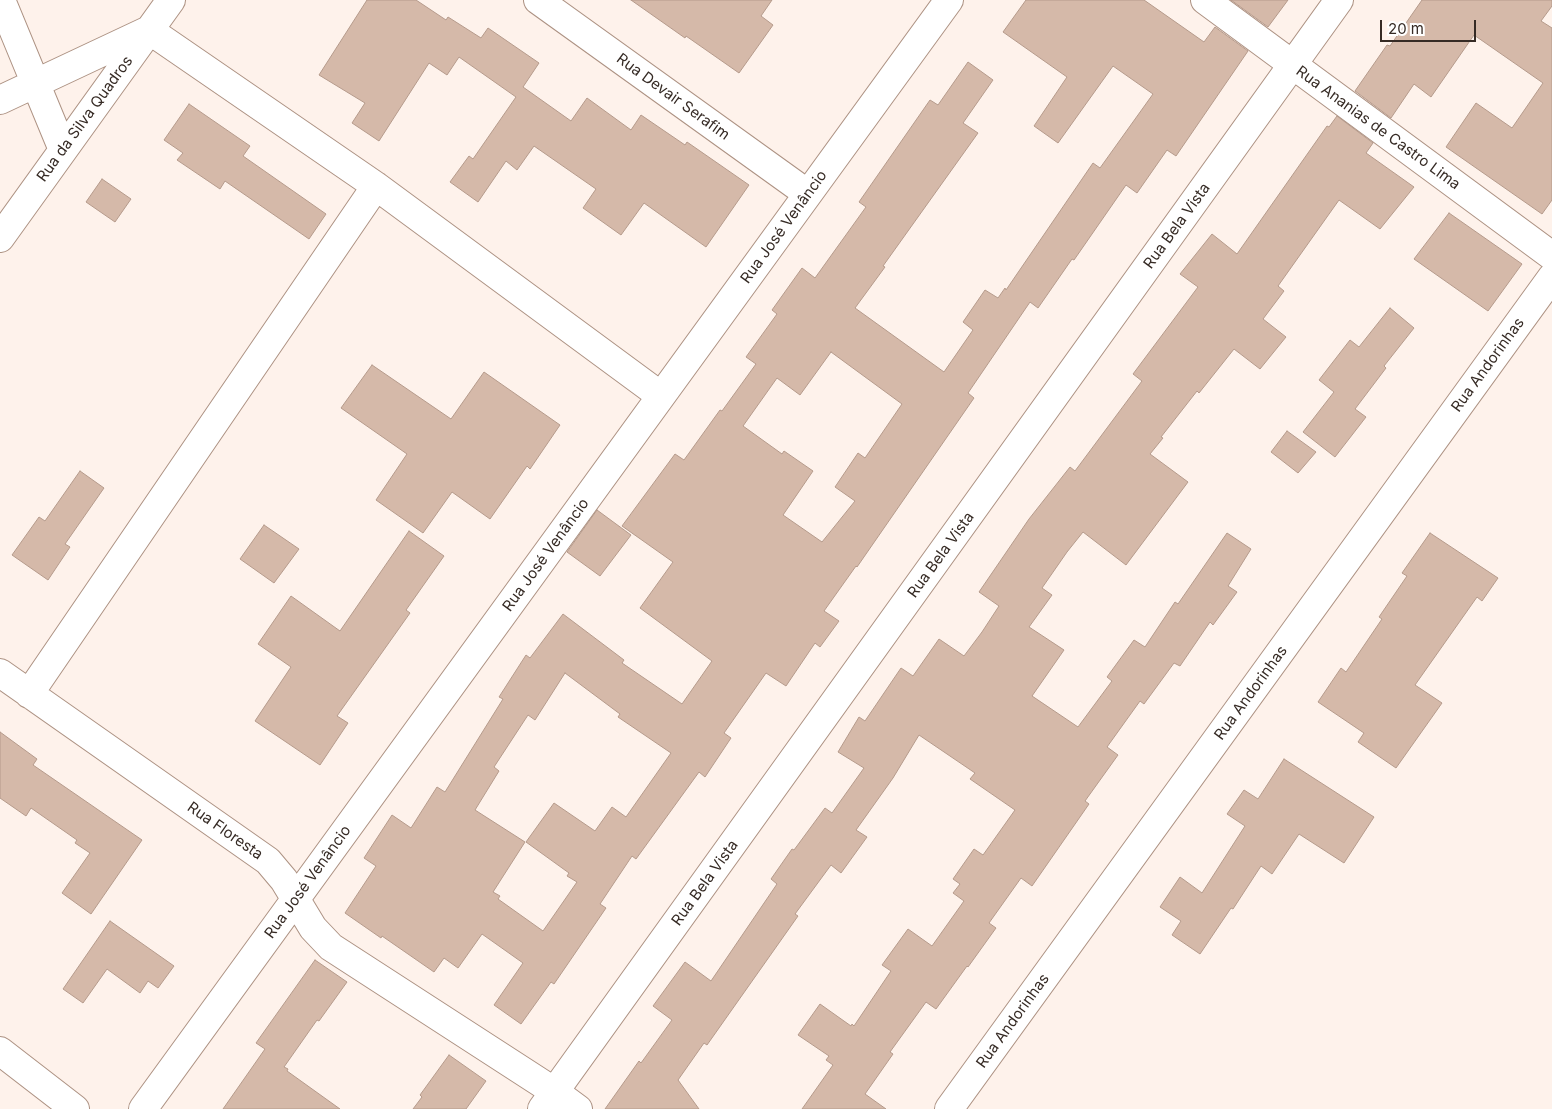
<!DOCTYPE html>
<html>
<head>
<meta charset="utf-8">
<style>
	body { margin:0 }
	#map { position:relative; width:1552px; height:1109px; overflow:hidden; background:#fef2eb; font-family:Inter,sans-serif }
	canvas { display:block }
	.scale { position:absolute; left:1380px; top:20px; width:96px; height:22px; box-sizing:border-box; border:2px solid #362b25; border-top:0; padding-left:6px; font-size:15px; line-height:18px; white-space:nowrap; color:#362b25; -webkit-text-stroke:4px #fff; paint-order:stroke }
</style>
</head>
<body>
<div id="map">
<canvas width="1552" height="1109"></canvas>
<div class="scale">20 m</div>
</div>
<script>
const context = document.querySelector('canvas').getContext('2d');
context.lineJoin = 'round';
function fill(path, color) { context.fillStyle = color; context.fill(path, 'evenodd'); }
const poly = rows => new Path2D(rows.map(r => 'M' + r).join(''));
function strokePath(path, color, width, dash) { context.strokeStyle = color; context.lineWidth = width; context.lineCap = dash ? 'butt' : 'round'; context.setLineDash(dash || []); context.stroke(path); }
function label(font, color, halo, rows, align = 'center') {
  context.font = font + ' Inter,sans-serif'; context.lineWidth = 4; context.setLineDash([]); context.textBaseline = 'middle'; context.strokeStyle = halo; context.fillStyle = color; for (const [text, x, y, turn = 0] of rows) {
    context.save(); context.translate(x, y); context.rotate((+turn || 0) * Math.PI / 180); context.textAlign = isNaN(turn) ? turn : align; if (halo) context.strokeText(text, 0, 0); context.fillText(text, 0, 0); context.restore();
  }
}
const building = poly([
	[367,0,416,0,446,20,448,17,481,38,488,28,539,63,523,87,571,121,587,98,631,130,641,115,685,145,687,142,749,185,706,247,644,203,621,235,583,208,596,189,534,146,517,170,506,161,478,202,450,182,469,156,473,159,516,97,459,57,447,75,429,63,379,141,352,123,365,103,319,75,367,0],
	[631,0,772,0,761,16,773,25,739,73,686,36,685,38,631,0],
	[1026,0,1144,0,1204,42,1215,27,1248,51,1176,156,1167,150,1137,193,1126,185,1074,260,1072,259,1038,308,1030,302,968,393,974,398,857,567,856,566,824,611,839,621,820,647,815,643,786,686,766,673,724,733,731,738,705,777,699,772,636,859,632,856,600,904,606,908,554,984,551,982,521,1024,494,1005,523,963,482,934,458,968,444,958,434,972,382,936,381,938,345,913,376,866,364,858,392,815,411,828,437,787,445,792,503,699,499,697,526,655,530,658,563,614,624,660,622,663,682,704,712,661,640,608,673,562,622,526,675,454,684,460,720,410,722,411,756,364,746,357,777,314,772,310,802,268,815,278,866,207,859,202,930,100,938,105,968,62,993,80,963,123,978,133,883,266,885,267,855,308,944,372,973,330,963,322,985,290,998,298,1005,288,1006,290,1093,163,1100,168,1153,94,1113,66,1058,143,1034,126,1067,77,1003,32,1026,0],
	[831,352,902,404,865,458,858,453,835,487,855,501,822,542,783,515,813,471,784,451,782,454,743,426,777,378,800,395,831,352],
	[565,673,620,714,618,717,671,753,626,817,612,807,595,831,554,803,526,842,569,873,567,876,577,882,543,931,498,899,500,896,493,892,525,842,475,810,499,771,494,767,528,715,535,720,565,673],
	[1231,0,1288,0,1268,27,1231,0],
	[1422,0,1552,0,1552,6,1541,21,1552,28,1552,200,1542,214,1446,147,1476,103,1512,128,1543,83,1474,35,1431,97,1414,84,1391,118,1355,91,1387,45,1390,46,1422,0],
	[189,104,250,146,243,156,326,214,309,239,225,181,220,189,177,160,183,153,164,140,189,104],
	[1337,116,1373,143,1366,153,1414,187,1380,229,1339,200,1278,286,1284,291,1263,319,1286,337,1260,369,1234,349,1199,393,1197,391,1161,437,1163,438,1150,454,1188,482,1126,565,1083,532,1067,552,1042,588,1052,595,1029,627,1064,650,1032,696,1078,727,1112,681,1107,677,1134,640,1145,647,1175,602,1178,604,1227,533,1251,549,1228,586,1237,592,1213,625,1210,622,1180,666,1174,663,1144,704,1140,701,1107,747,1118,755,1085,801,1089,804,1032,886,1021,878,989,923,996,928,968,967,967,966,936,1009,926,1002,890,1052,893,1054,865,1094,886,1109,802,1109,833,1065,826,1060,829,1056,798,1035,820,1004,851,1026,852,1024,854,1026,891,971,882,965,908,929,932,946,964,901,953,893,960,884,953,879,974,849,983,855,1015,810,970,779,975,773,919,735,893,778,856,830,867,837,841,873,831,865,795,914,798,916,707,1045,704,1043,678,1080,699,1109,605,1109,639,1061,641,1063,672,1020,653,1006,685,962,711,981,777,884,771,879,792,849,794,850,825,808,832,813,864,768,838,752,859,717,865,721,901,668,913,676,939,639,964,656,982,632,999,606,979,592,1029,519,1070,467,1075,471,1142,381,1133,374,1198,287,1180,274,1212,234,1237,254,1327,126,1329,127,1337,116],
	[102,179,131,199,115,222,86,202,102,179],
	[1449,213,1522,264,1488,311,1414,259,1449,213],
	[1390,308,1414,328,1384,366,1386,368,1355,409,1366,417,1335,457,1303,432,1334,392,1319,380,1350,340,1359,347,1390,308],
	[372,365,451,419,484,372,560,425,530,469,527,466,490,519,452,492,423,533,376,500,407,454,341,408,372,365],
	[1287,431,1316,452,1298,473,1271,452,1287,431],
	[80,471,104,488,65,544,70,547,48,580,12,555,39,517,45,521,80,471],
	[597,510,631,535,600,576,567,552,597,510],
	[264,525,299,549,274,583,240,559,264,525],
	[409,531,444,556,406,610,410,613,337,716,348,723,320,765,255,721,291,667,258,644,291,596,340,631,409,531],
	[1430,533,1498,578,1482,601,1477,597,1415,685,1442,703,1396,768,1358,742,1364,733,1318,702,1341,668,1346,672,1382,619,1379,617,1407,576,1402,573,1430,533],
	[0,732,37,759,33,765,142,840,91,914,62,893,90,853,75,843,77,840,31,808,26,816,0,798,0,732],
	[1284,759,1374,817,1344,863,1299,834,1272,874,1261,866,1233,909,1231,908,1200,954,1172,935,1181,921,1160,907,1180,877,1202,893,1245,826,1227,814,1244,790,1258,799,1284,759],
	[110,921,174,966,158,988,148,981,140,993,107,969,83,1003,63,989,110,921],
	[315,960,347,982,319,1021,317,1020,284,1067,288,1069,287,1071,340,1109,223,1109,265,1049,256,1043,315,960],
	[449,1055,486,1081,466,1109,413,1109,422,1097,420,1095,449,1055]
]);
fill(building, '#d5b9a9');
strokePath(building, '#b59a8b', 1);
const minor = poly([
	[1,0,63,150],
	[538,0,808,194],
	[1205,0,1552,256],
	[0,100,149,30,376,186,661,396],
	[0,238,171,0],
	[0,673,268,861,284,880,313,928,331,947,555,1092,578,1109],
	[29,694,376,186],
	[0,1051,75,1109],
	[143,1109,949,0],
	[542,1109,1339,0],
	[949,1109,1552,277]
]);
strokePath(minor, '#ad9283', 30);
strokePath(minor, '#fff', 28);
label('15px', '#362b25', '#fff', [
	["Rua Devair Serafim",673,97,36],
	["Rua da Silva Quadros",85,119,-54],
	["Rua Ananias de Castro Lima",1378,128,36],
	["Rua Bela Vista",1177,226,-54],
	["Rua José Venâncio",784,227,-54],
	["Rua Andorinhas",1488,365,-54],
	["Rua José Venâncio",546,555,-54],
	["Rua Bela Vista",941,555,-54],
	["Rua Andorinhas",1251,693,-54],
	["Rua Floresta",225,831,35],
	["Rua José Venâncio",308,882,-54],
	["Rua Bela Vista",705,883,-54],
	["Rua Andorinhas",1013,1021,-54]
]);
</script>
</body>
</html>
